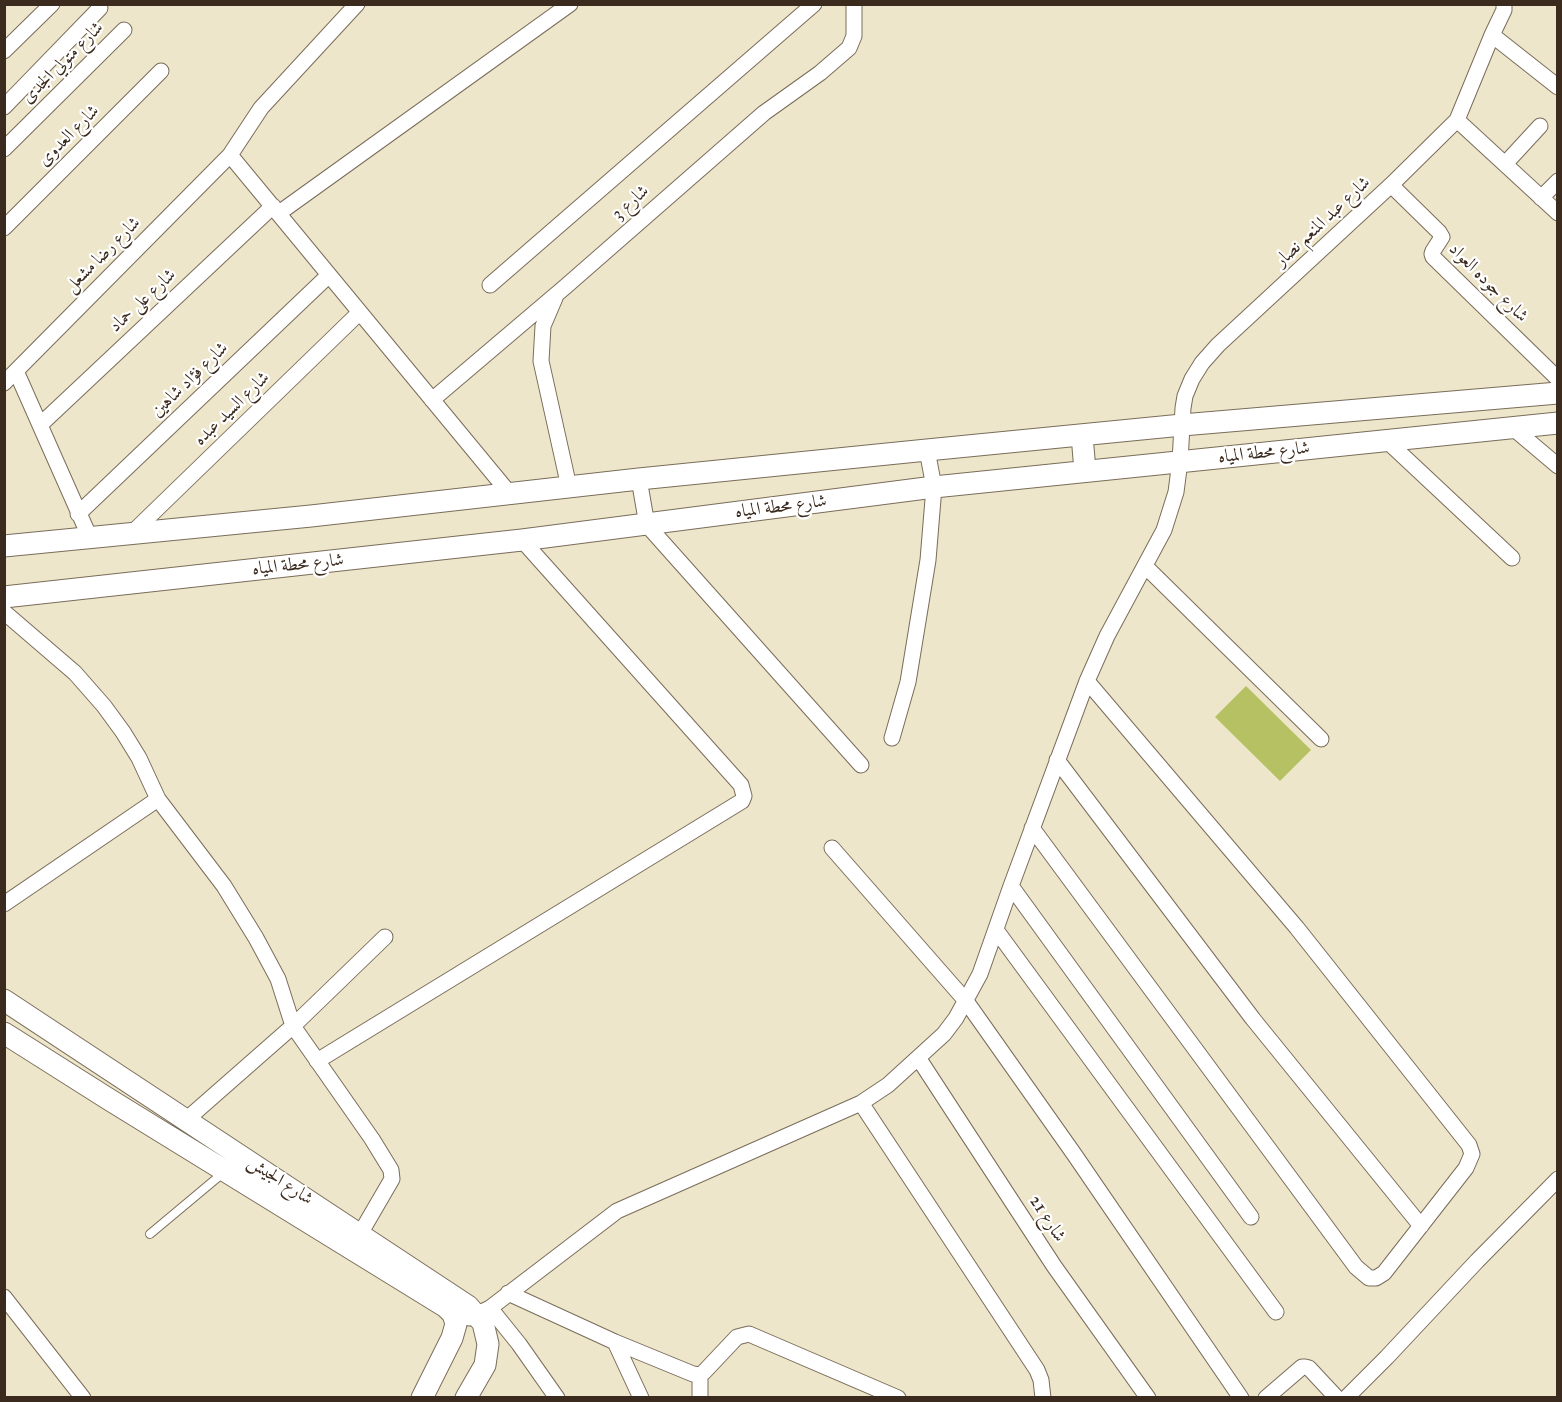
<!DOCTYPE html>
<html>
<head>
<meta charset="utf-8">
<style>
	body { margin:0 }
	#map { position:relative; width:1562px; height:1402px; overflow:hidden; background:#eee6ca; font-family:"IM FELL Great Primer",serif }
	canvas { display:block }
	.frame { position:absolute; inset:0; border:6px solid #3b2a1e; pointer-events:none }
</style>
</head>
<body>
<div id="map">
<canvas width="1562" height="1402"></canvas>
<div class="frame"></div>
</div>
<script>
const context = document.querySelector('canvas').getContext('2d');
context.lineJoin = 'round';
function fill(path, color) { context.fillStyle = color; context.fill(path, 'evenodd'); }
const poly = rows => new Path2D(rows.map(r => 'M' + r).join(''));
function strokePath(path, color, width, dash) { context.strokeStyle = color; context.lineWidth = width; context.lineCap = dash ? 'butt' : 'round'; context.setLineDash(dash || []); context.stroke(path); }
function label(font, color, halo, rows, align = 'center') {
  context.font = font + ' "IM FELL Great Primer",Amiri,serif'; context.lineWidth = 4.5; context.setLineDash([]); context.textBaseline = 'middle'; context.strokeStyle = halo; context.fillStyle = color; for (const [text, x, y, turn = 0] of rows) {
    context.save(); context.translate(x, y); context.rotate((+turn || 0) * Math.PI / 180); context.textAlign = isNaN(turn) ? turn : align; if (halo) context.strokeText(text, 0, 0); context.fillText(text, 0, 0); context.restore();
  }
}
fill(poly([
	[1246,686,1311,750,1280,781,1215,717]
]), '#b5c163');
const lane = poly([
	[150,1234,223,1173]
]);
const street = poly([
	[1492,35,1558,87],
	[4,51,52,4],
	[4,107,100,8],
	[1457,120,1558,213],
	[4,149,124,30],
	[230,155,510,494],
	[1505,164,1540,126],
	[1391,185,1439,232,1442,237,1433,251,1432,254,1433,257,1558,379],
	[1541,198,1558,181],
	[279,213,570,4],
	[4,228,161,71],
	[490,285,814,4],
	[555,298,543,326,541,361,569,487],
	[16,371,90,538],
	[4,383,230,155,261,108,357,4],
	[432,400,565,287,764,113,820,73,849,48,854,36,854,4],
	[40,425,273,206],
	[1513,428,1558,466],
	[1386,440,1512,558],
	[639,479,647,525,861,765],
	[78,514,329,275],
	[131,534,359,313],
	[1145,566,1321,739],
	[4,612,75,673,104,706,123,732,139,758,158,799,224,886,256,938,278,979,293,1026,372,1139,391,1170,392,1179,360,1234],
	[892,738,908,682,928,560,934,487,927,450],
	[1057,760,1253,1019,1421,1226],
	[1032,828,1356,1267,1369,1278,1376,1278,1384,1273,1466,1168,1472,1154,1469,1145,1297,928,1087,681],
	[832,848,966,1001,1074,1154,1241,1398],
	[1011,886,1251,1217],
	[4,904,158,799],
	[996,930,1276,1312],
	[919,1059,1054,1266,1148,1398],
	[317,1061,742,801,744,796,741,785,522,540],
	[861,1103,1037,1370,1041,1380,1043,1398],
	[186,1120,293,1026,385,937],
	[508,1293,615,1342,693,1374,700,1375,704,1372,737,1337,749,1334,898,1398],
	[4,1297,83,1398],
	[490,1308,519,1344,557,1398],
	[469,1318,490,1308,617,1211,861,1103,888,1085,944,1034,956,1018,980,974,1011,886,1087,681,1107,636,1164,530,1176,492,1180,461,1183,408,1185,396,1192,379,1202,363,1218,345,1391,185,1457,120,1492,35,1504,10,1504,4],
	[615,1342,641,1398],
	[700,1375,700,1398],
	[1266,1398,1302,1367,1305,1367,1309,1368,1337,1398],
	[1346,1398,1387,1357,1477,1261,1558,1179]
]);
const secondary = poly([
	[1082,435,1085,471],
	[4,546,311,516,639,479,927,450,1182,425,1558,393],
	[4,597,522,540,934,487,1558,423],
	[4,1000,468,1306,483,1323,488,1344,485,1365,466,1398],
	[4,1033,110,1100,446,1307,453,1314,456,1324,452,1338,422,1398]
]);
strokePath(lane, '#7a6c5a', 10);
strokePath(street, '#7a6c5a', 17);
strokePath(secondary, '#7a6c5a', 23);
strokePath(lane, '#fff', 8);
strokePath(street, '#fff', 15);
strokePath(secondary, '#fff', 21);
label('18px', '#3b2a1e', '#fff', [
	["شارع متولي الجدى",63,63,-45],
	["شارع العدوى",69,136,-45],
	["شارع 3",631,203,-42],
	["شارع عبد المنعم نصار",1323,222,-43],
	["شارع رضا مشعل",103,255,-45],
	["شارع جوده العواد",1488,283,45],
	["شارع على حماد",143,301,-43],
	["شارع فؤاد شاهين",190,380,-44],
	["شارع السيد عبده",232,409,-44],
	["شارع محطة المياه",1264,453,-6],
	["شارع محطة المياه",781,507,-7],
	["شارع محطة المياه",298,565,-6],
	["شارع الجيش",280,1181,33],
	["شارع 21",1047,1219,57]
]);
</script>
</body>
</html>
